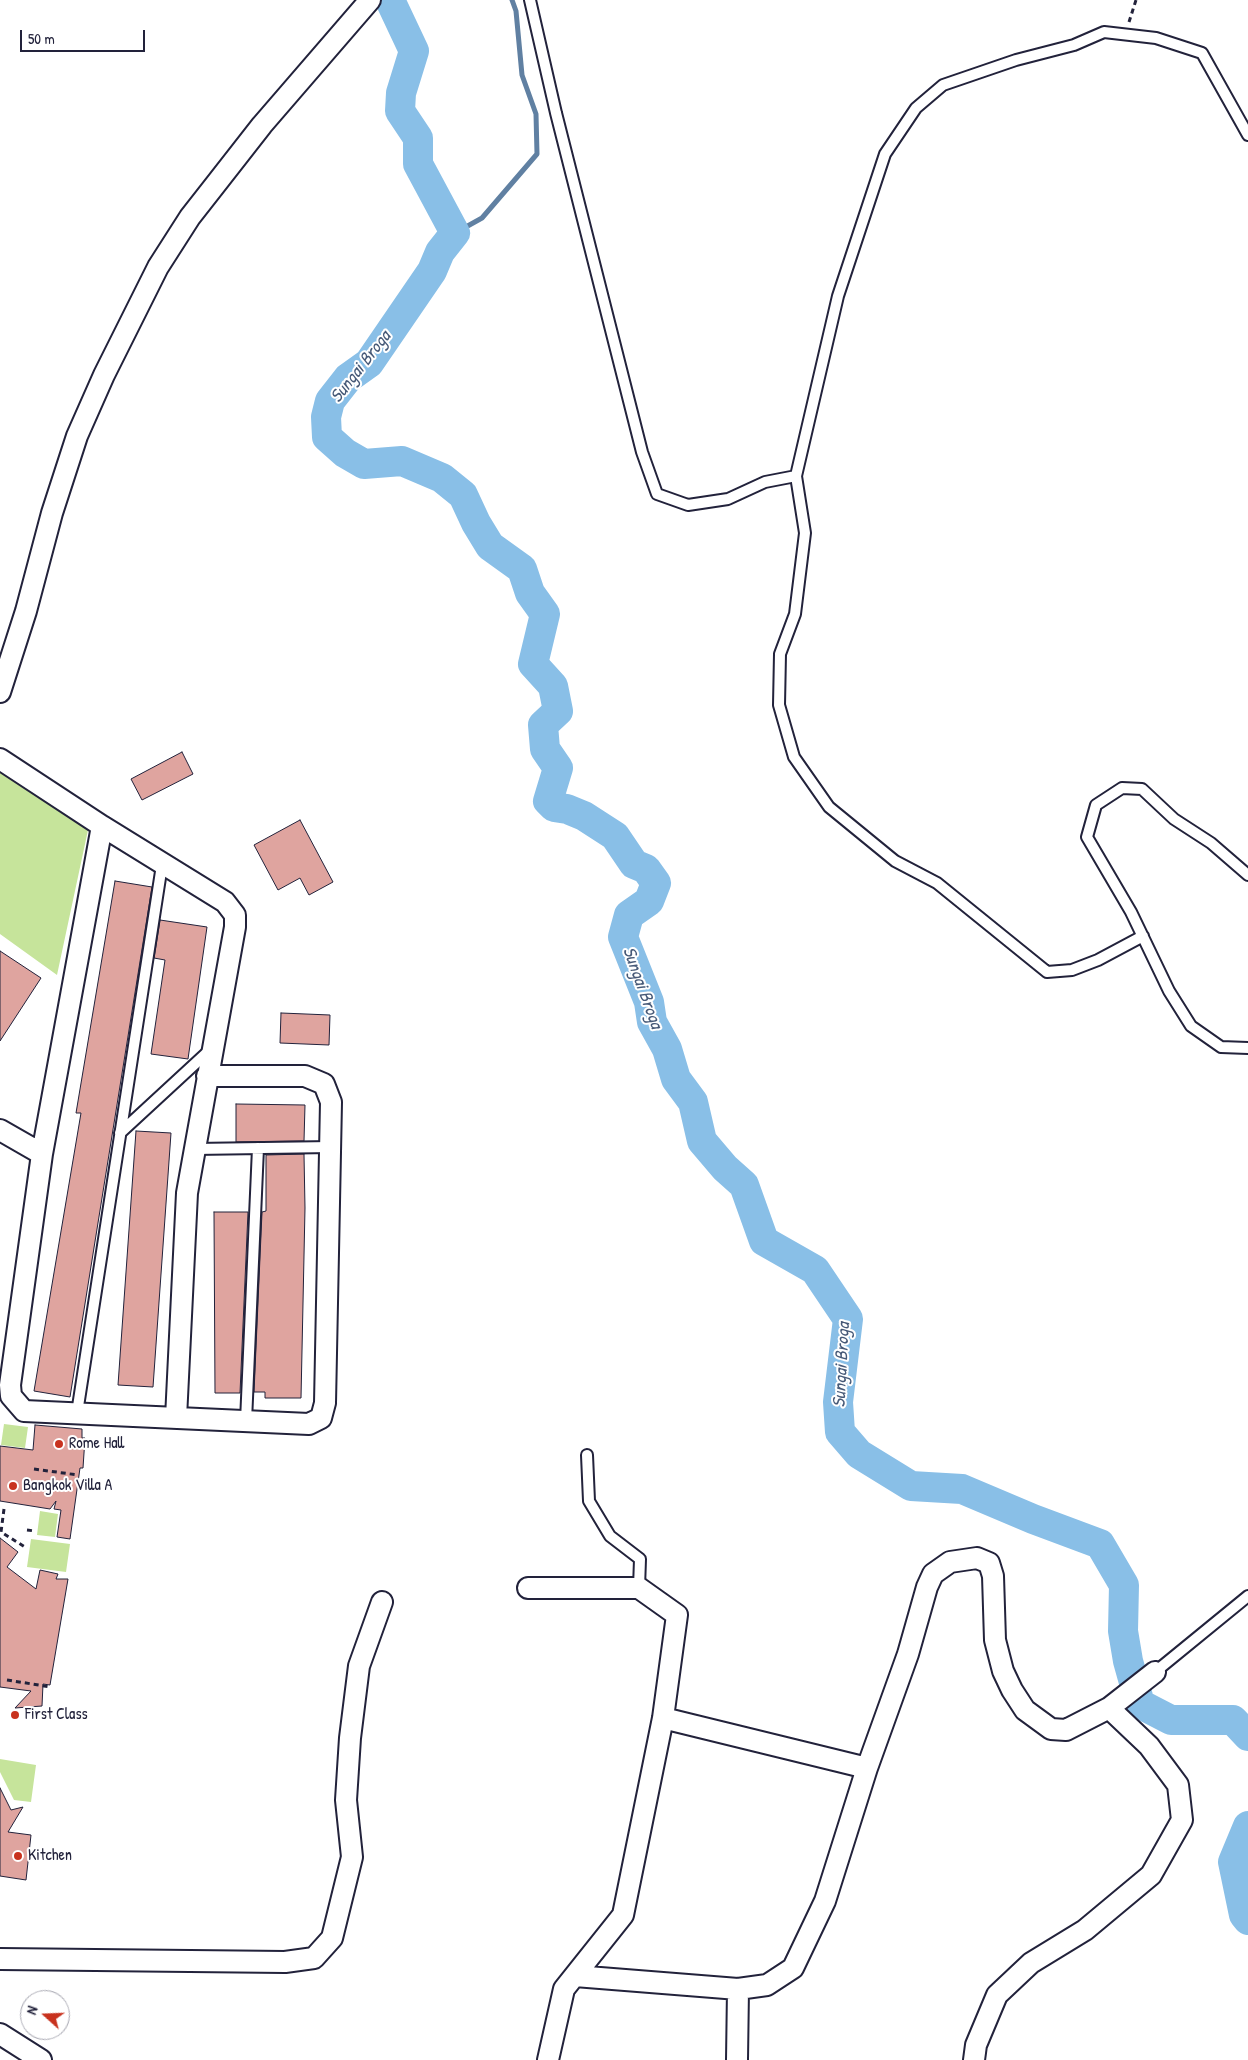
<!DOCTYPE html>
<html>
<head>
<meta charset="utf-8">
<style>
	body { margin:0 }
	#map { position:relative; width:1248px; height:2060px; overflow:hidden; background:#fff; font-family:"Patrick Hand",sans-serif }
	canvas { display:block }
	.north { position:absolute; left:20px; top:1990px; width:50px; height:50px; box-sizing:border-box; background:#fff; border:1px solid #a7a7b1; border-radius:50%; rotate:290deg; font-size:14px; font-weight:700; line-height:20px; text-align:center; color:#22223b }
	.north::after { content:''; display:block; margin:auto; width:18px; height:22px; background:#c8321e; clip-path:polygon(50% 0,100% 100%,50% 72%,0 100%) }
	.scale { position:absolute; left:20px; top:30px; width:125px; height:22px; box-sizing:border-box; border:2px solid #22223b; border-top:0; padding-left:6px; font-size:15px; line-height:18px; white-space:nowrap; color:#22223b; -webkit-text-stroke:4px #fff; paint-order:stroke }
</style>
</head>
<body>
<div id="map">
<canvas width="1248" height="2060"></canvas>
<div class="north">N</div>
<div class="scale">50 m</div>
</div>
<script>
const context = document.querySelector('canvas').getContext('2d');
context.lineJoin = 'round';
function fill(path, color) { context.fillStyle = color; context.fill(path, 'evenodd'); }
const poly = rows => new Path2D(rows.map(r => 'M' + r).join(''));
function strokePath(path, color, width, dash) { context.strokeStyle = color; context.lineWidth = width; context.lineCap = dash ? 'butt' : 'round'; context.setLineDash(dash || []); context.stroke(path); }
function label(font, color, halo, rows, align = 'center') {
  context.font = font + ' "Patrick Hand",sans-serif'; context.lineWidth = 4; context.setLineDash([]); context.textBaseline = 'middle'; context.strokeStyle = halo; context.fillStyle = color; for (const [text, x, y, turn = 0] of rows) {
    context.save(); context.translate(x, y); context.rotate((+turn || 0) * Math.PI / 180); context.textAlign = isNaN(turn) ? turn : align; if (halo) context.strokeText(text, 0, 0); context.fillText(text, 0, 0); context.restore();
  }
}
fill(poly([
	[0,770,88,830,57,975,0,934],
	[4,1424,28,1427,25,1448,1,1445],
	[40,1511,58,1514,55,1537,37,1535],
	[31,1539,70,1544,66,1572,27,1567],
	[0,1759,36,1765,31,1802,14,1800,0,1772]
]), '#c6e49b');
strokePath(poly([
	[455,233,482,218,537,154,536,114,522,75,516,11,512,0]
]), '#6080a2', 5);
strokePath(poly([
	[390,0,414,51,401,93,400,111,418,138,418,164,455,233,440,252,432,271,369,363,348,378,330,401,326,417,327,437,345,453,364,464,402,461,442,478,463,495,476,523,490,546,522,569,530,593,545,614,533,664,553,686,558,711,543,725,545,749,558,768,548,801,554,807,567,809,584,816,615,836,634,864,646,869,656,883,649,901,629,915,623,937,649,1002,652,1022,667,1049,676,1079,693,1102,702,1141,725,1168,744,1185,764,1241,815,1270,848,1319,838,1402,840,1432,859,1454,911,1486,962,1489,1033,1519,1100,1544,1124,1585,1123,1631,1128,1661,1140,1704,1171,1720,1233,1720,1248,1736],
	[1248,1826,1233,1862,1244,1915,1248,1920]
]), '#89bfe7', 30);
const building = poly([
	[182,752,193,774,142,800,131,779,182,752],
	[300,820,333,882,309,895,300,878,278,890,254,845,300,820],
	[115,881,152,887,70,1397,34,1391,81,1113,76,1113,115,881],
	[160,920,207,927,188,1059,151,1054,165,960,154,958,160,920],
	[0,951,41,978,0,1041,0,951],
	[281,1013,330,1015,329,1045,280,1043,281,1013],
	[236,1104,305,1105,304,1141,236,1142,236,1104],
	[136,1131,171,1133,153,1387,118,1385,136,1131],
	[304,1154,305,1208,301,1398,265,1398,265,1392,254,1392,262,1212,266,1211,266,1155,304,1154],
	[214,1212,248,1212,240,1393,215,1393,214,1212],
	[35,1425,82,1429,82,1438,85,1438,83,1468,80,1468,70,1539,57,1537,61,1510,54,1509,56,1501,50,1509,0,1501,0,1446,33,1450,35,1425],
	[0,1538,18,1552,7,1567,36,1589,40,1570,58,1574,56,1579,68,1579,50,1685,43,1684,42,1706,15,1708,31,1691,0,1687,0,1538],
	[0,1788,11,1810,23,1807,8,1832,31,1835,26,1880,0,1876,0,1788]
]);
fill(building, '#dfa49f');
strokePath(building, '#22223b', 1);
const lane = poly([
	[530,0,556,113,642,452,657,494,688,505,728,499,765,482,796,476],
	[1248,875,1211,843,1174,819,1142,789,1122,788,1096,805,1087,837,1131,912,1169,991,1191,1026,1221,1047,1248,1048],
	[1143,936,1098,960,1072,970,1047,972,937,883,895,861,829,807,794,757,779,705,780,654,795,614,805,533,796,476,838,296,885,154,916,108,943,85,1016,60,1074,45,1104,32,1156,38,1202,53,1248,135],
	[120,1133,210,1050],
	[194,1149,332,1147],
	[77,1413,162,865],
	[246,1421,258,1148],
	[587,1455,589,1501,610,1536,640,1559,639,1588],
	[1155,1672,1248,1596]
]);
const street = poly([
	[0,692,26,611,52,513,77,436,104,375,158,267,190,217,219,180,262,125,370,0],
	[0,759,102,826,42,1154,10,1385,11,1396,24,1411,309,1424,321,1418,325,1403,331,1102,324,1084,305,1076,207,1076],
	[102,826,225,902,235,915,235,927,187,1193,176,1418],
	[0,1130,42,1154],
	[528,1588,639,1588,677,1615,663,1718,623,1915,564,1989,548,2060],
	[663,1718,867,1768],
	[0,1959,285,1962,314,1958,332,1938,352,1857,346,1800,350,1738,359,1666,382,1602],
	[575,1976,738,1989,767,1985,793,1968,825,1901,867,1768,908,1654,927,1587,933,1574,950,1562,977,1558,989,1563,993,1576,995,1640,1003,1671,1012,1690,1025,1710,1051,1729,1066,1730,1109,1708,1155,1672],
	[0,2034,41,2060],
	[737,2060,738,1989],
	[974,2060,976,2045,997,1995,1031,1963,1085,1930,1151,1875,1182,1820,1178,1785,1149,1746,1109,1708]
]);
strokePath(lane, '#22223b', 14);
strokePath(street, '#22223b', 24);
strokePath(poly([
	[1129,22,1136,0],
	[34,1469,78,1475],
	[4,1509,1,1532,25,1547],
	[27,1530,35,1531],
	[7,1680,51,1687]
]), '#22223b', 3, [5, 4]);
strokePath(lane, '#fff', 10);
strokePath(street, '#fff', 20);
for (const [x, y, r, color] of [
	[59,1444,5,"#c8321e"],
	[13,1486,5,"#c8321e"],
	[15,1715,5,"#c8321e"],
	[18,1856,5,"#c8321e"]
]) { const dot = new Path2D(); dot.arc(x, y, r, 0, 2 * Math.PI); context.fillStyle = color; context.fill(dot); strokePath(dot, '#fff', 2); }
label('16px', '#22223b', '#fff', [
	["Rome Hall",69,1444],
	["Bangkok Villa A",23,1486],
	["First Class",25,1715],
	["Kitchen",28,1856]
], 'left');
label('italic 18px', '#465977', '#fff', [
	["Sungai Broga",361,367,-52],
	["Sungai Broga",642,988,70],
	["Sungai Broga",842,1365,-87]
]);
</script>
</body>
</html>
